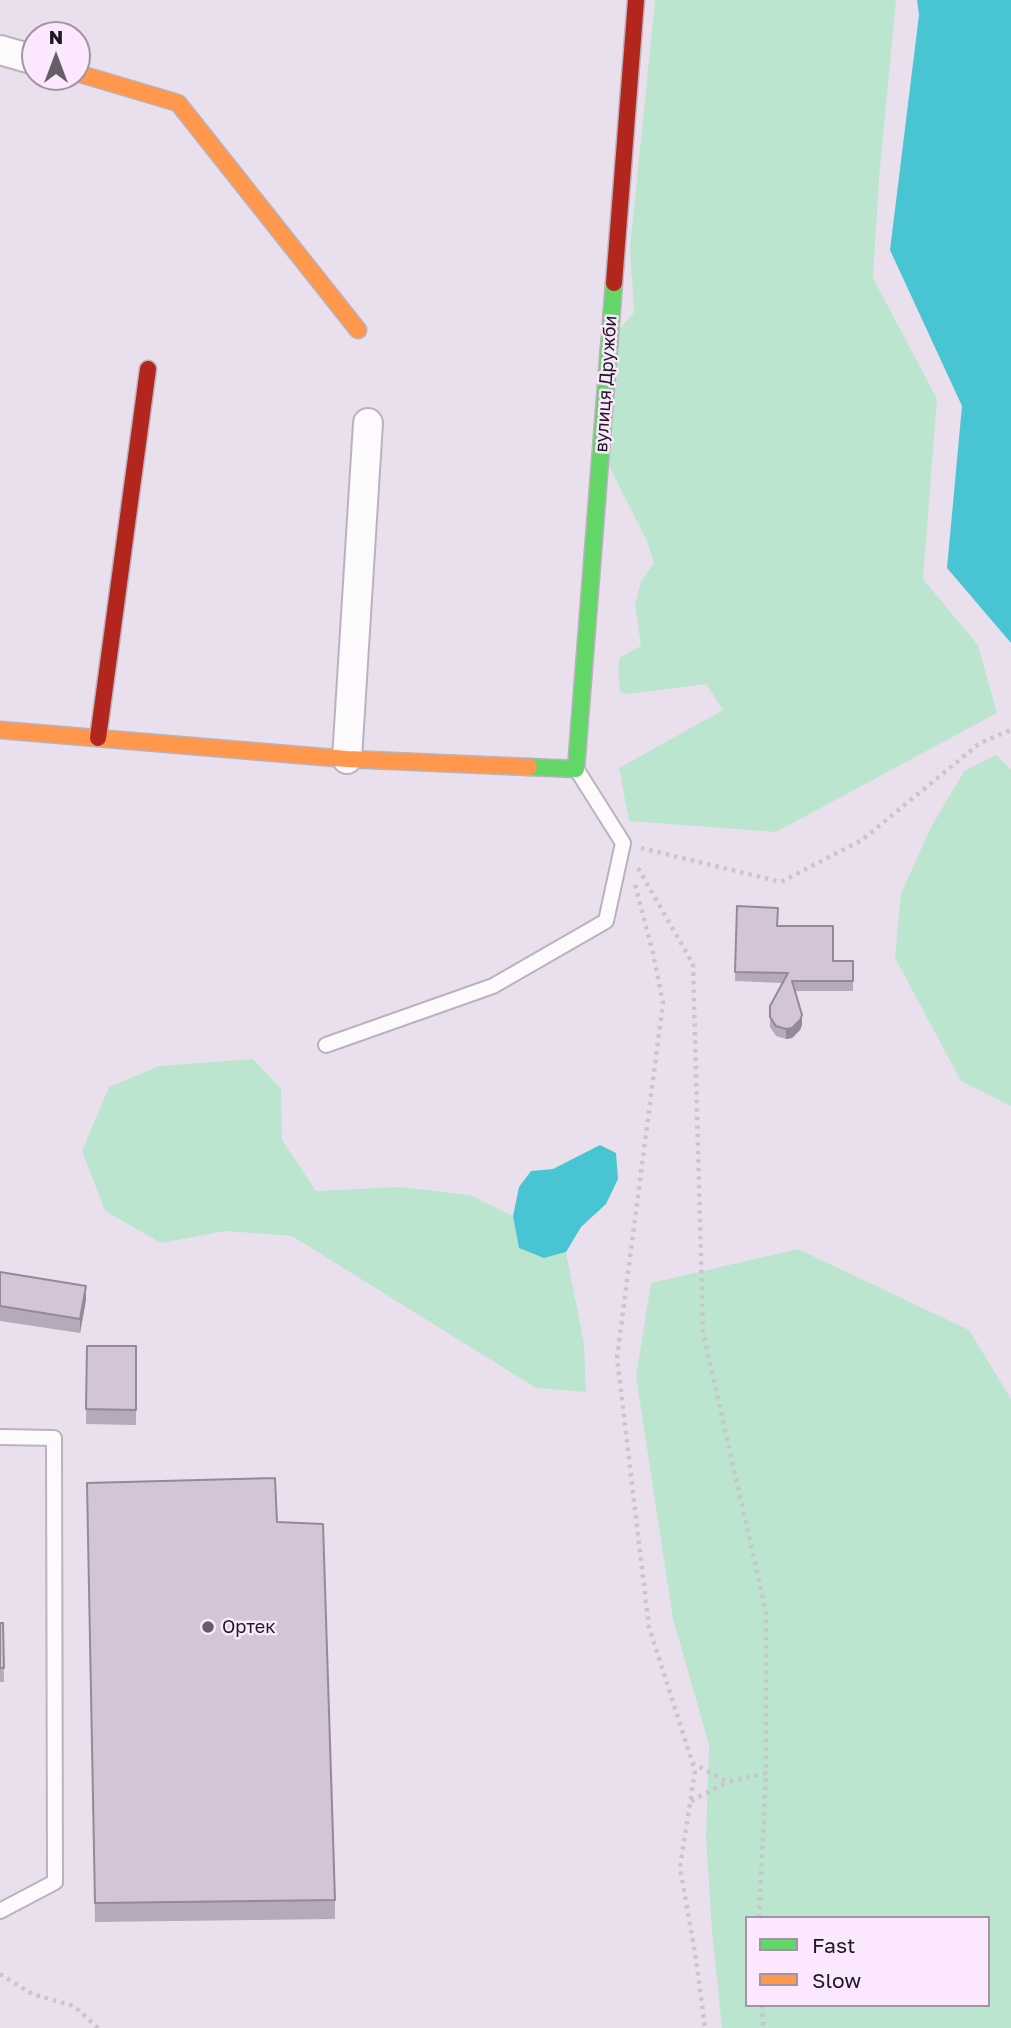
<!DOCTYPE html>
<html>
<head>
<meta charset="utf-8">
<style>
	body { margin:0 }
	#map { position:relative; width:1011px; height:2028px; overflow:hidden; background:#eae0ed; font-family:"Golos Text",sans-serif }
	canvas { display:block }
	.legend { position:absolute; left:745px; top:1916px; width:245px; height:91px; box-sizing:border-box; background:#fbe8ff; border:2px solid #a294a5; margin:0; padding:9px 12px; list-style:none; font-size:21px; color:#1d171f }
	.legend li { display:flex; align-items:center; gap:14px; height:35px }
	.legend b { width:35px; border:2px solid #a294a5 }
	.north { position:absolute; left:21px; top:21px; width:70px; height:70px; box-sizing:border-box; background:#fbe8ff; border:2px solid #a294a5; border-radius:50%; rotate:0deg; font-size:19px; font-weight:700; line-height:28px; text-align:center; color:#1d171f }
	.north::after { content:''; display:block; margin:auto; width:24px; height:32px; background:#655d67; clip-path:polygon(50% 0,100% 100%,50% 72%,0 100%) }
</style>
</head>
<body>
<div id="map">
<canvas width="1011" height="2028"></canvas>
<ul class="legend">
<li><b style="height:9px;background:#63d668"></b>Fast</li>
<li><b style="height:9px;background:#ff974d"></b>Slow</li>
</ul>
<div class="north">N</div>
</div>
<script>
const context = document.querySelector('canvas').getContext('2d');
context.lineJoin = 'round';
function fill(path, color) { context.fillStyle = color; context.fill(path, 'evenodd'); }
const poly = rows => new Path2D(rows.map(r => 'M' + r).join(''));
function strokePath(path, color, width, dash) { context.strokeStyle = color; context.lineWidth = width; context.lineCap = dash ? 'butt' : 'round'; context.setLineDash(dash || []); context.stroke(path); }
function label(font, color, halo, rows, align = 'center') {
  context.font = font + ' "Golos Text",sans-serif'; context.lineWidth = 5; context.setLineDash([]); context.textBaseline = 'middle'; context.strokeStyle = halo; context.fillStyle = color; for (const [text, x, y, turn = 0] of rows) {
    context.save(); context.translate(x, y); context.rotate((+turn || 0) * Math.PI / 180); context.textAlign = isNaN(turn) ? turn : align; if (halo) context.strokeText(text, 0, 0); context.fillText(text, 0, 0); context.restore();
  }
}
fill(poly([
	[655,0,896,0,879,179,873,278,937,399,923,579,978,645,997,713,776,832,629,821,619,768,723,710,706,684,629,694,620,692,618,669,620,657,641,646,635,605,641,581,654,563,647,541,609,466,618,331,634,312,630,248],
	[996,755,1011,769,1011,1106,961,1081,895,958,901,894,931,827,964,771],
	[253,1059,281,1089,282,1140,316,1191,400,1187,470,1195,513,1216,519,1248,544,1258,566,1252,584,1344,586,1392,536,1388,292,1236,226,1231,161,1243,105,1211,82,1151,109,1087,159,1066],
	[798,1249,969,1330,1011,1399,1011,2028,722,2028,712,1932,706,1838,709,1745,673,1619,636,1376,651,1283],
	[747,1918,988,1918,988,2005,747,2005]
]), '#bce5d0');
fill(poly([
	[917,0,1011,0,1011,643,947,568,962,406,890,250,919,15],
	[600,1145,616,1153,618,1179,606,1204,581,1227,566,1252,544,1258,519,1248,513,1216,519,1187,531,1171,553,1169]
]), '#48c4d2');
const lane = poly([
	[326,1045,493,986,606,921,623,843,577,770],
	[0,1437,54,1438,55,1882,0,1911]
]);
const street = poly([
	[0,50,35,60],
	[347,759,368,423]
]);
const fast = poly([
	[529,767,576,769,614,283]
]);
const slow = poly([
	[77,73,178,103,358,330],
	[0,730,347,759,529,767]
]);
const jam = poly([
	[614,283,636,0],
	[98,738,148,369]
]);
strokePath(lane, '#bab2bc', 18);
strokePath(street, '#bab2bc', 32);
strokePath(fast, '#bab2bc', 19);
strokePath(slow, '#bab2bc', 19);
strokePath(jam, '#bab2bc', 19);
strokePath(poly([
	[641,848,781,882,862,840,980,743,1011,730],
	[638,868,693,964,703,1332,766,1612,766,1773],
	[635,885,653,953,663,1003,617,1358,649,1627,695,1771,680,1867,696,1959,705,2028],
	[692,1763,728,1782,766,1773,759,1918],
	[691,1801,728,1782],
	[0,1974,32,1994,74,2006,98,2028],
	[762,2005,763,2028]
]), '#c9c6cb', 4.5, [3.5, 5]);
strokePath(lane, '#fcfafc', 14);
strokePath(street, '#fcfafc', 28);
strokePath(fast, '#63d668', 16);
strokePath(slow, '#ff974d', 16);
strokePath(jam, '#b3261e', 16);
fill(poly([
	[737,906,777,926,833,961,853,961,853,991,795,991,802,1025,800,1030,792,1038,786,1039,776,1036,770,1027,770,1006,782,983,735,981],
	[0,1272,86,1300,80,1333,0,1321],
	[87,1346,136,1346,136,1425,86,1424],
	[87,1501,277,1522,335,1900,335,1919,95,1922],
	[0,1623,3,1623,4,1682,0,1682]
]), '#b6a9ba');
fill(poly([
	[802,1015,802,1025,800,1030,792,1038,786,1039,786,1029],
	[86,1286,86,1300,80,1333,80,1319]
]), '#948997');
const building = poly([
	[737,906,778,908,777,926,833,926,833,961,853,961,853,981,792,981,802,1015,800,1020,792,1028,786,1029,776,1026,770,1017,770,1006,788,973,735,972,737,906],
	[0,1272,86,1286,80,1319,0,1306,0,1272],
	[87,1346,136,1346,136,1410,86,1409,87,1346],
	[275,1478,277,1522,323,1524,335,1900,95,1903,87,1483,275,1478],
	[0,1623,3,1623,4,1668,0,1668,0,1623]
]);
fill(building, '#d4c4d8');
strokePath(building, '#948997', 2);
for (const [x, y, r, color] of [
	[208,1627,7,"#655d67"]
]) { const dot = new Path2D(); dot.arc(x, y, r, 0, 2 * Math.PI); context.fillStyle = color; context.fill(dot); strokePath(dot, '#fbe8ff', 2.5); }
label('18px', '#1d171f', '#fbe8ff', [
	["вулиця Дружби",606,384,-86]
]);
label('18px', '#1d171f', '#fbe8ff', [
	["Ортек",222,1627]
], 'left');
</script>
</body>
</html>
